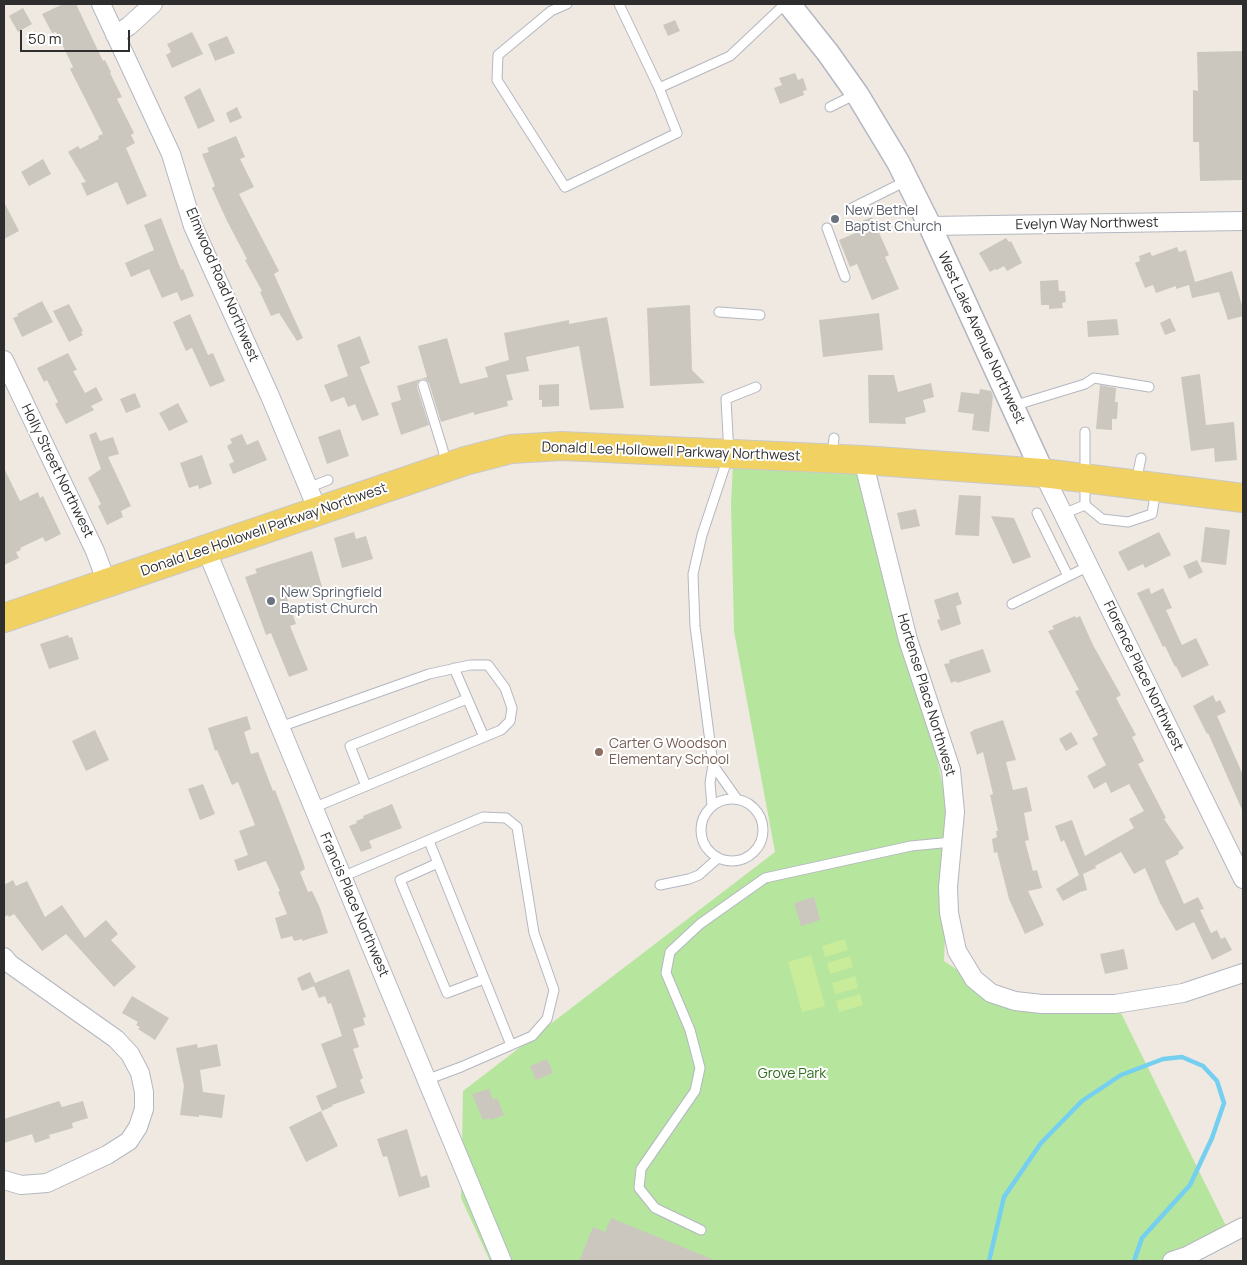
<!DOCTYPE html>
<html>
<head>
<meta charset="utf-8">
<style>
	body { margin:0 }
	#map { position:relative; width:1247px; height:1265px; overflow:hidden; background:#efe9e1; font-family:Manrope,sans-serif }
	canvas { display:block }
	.frame { position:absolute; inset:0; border:5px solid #2e2e2e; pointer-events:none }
	.scale { position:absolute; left:20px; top:30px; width:110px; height:22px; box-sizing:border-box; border:2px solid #2e2e2e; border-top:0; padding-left:6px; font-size:15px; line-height:18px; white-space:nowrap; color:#2e2e2e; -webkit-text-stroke:4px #fff; paint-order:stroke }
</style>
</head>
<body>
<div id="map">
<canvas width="1247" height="1265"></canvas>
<div class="frame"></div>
<div class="scale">50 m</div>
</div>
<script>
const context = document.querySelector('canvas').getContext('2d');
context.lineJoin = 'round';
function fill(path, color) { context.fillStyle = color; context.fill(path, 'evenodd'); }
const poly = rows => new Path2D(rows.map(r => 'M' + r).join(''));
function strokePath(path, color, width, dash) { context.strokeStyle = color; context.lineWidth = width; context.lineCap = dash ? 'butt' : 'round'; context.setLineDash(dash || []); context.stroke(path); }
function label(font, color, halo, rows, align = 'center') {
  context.font = font + ' Manrope,sans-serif'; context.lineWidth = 4; context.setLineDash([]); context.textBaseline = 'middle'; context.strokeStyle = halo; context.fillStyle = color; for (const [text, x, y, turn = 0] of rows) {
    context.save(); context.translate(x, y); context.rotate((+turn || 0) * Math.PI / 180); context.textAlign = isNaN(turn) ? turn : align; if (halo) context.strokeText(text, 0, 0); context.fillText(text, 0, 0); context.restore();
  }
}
fill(poly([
	[872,460,950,819,944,961,1009,1004,1121,1013,1232,1238,1180,1261,490,1261,461,1198,463,1091,775,852,734,631,731,504,733,463]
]), '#b6e59e');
fill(poly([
	[845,939,848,950,825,957,822,946],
	[811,955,825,1006,802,1012,788,962],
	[850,956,853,967,830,974,827,963],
	[855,976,858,988,835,994,832,983],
	[860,994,863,1005,839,1012,836,1001]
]), '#c9ec9a');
strokePath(poly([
	[989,1261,1004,1197,1041,1143,1082,1101,1121,1075,1163,1059,1182,1057,1203,1066,1217,1081,1224,1103,1212,1138,1190,1185,1142,1238,1134,1261]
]), '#75cff0', 4.5);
fill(poly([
	[63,4,76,4,103,61,105,60,111,72,110,73,122,97,117,99,134,133,131,135,135,143,126,148,147,196,127,205,117,182,87,196,81,183,86,182,68,152,78,146,80,149,99,139,98,136,103,134,70,69,73,67,56,32,52,33,42,14],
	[23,8,32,24,18,32,9,16],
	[675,20,680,31,668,36,663,25],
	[192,32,203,54,172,68,166,55,171,52,167,44],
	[227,36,235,53,215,61,208,44],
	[1243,51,1243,180,1200,181,1199,142,1193,142,1193,90,1198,91,1197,52],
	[795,73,798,80,803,78,807,90,803,91,804,95,780,104,774,88,782,85,779,78],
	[200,88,215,121,198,129,184,97],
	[237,107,242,118,230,123,226,113],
	[236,136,245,157,240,159,254,187,239,194,279,271,274,274,303,338,297,341,279,313,271,316,260,292,262,291,245,260,247,259,227,221,212,188,215,186,202,154,209,152,207,148],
	[43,159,51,174,29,186,21,172],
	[4,202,19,231,4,239],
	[872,217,889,255,885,257,899,289,872,300,857,264,850,267,839,240,860,231,857,223],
	[161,218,181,270,183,269,194,296,181,301,177,292,162,298,149,269,131,277,125,263,154,250,144,225],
	[1006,238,1009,242,1011,241,1022,263,1007,271,1004,266,997,270,995,269,990,272,979,253],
	[1177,247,1179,252,1186,250,1195,282,1232,271,1243,309,1243,316,1228,320,1219,292,1192,298,1189,285,1176,289,1176,286,1156,293,1153,285,1145,288,1135,263,1140,261,1139,256,1150,252,1152,256],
	[1058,280,1059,291,1065,291,1066,302,1062,303,1063,308,1049,309,1049,305,1041,305,1040,281],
	[42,301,53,322,22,337,13,318,18,316,17,314],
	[69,304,83,331,81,332,83,335,69,342,53,311],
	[690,305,692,370,705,383,650,386,647,308],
	[879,313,883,350,823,357,819,320],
	[190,314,208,355,213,353,225,381,210,387,192,348,186,351,173,322],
	[607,317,624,408,590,410,579,346,526,357,529,371,506,375,513,400,507,401,508,406,474,415,474,412,441,422,429,383,425,379,421,379,417,383,417,387,429,425,401,435,391,403,401,400,397,386,427,377,418,346,447,338,460,384,488,377,485,367,509,360,504,333,569,320,569,324],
	[1170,318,1176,331,1165,335,1160,323],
	[1117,319,1119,335,1088,337,1087,321],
	[360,336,370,363,360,367,379,415,362,421,355,404,348,407,344,397,331,402,324,385,348,376,337,345],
	[68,353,77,370,73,371,85,393,96,387,103,400,91,406,94,410,66,424,55,404,58,402,47,380,44,382,37,368],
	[1200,374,1206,425,1234,422,1237,460,1215,462,1214,448,1191,451,1181,377],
	[868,375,894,375,898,392,931,383,934,397,923,400,926,412,905,418,906,424,869,423],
	[559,384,559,406,542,407,542,400,539,400,539,385],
	[1100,385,1116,388,1115,402,1118,402,1117,419,1112,419,1112,430,1096,429],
	[980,389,991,391,993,396,989,432,972,430,974,414,958,412,961,392,979,394],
	[135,393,141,407,126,413,120,399],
	[178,403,188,422,169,431,159,413],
	[340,429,349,456,327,464,318,437],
	[96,432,100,441,113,437,119,454,108,457,131,506,121,511,123,517,107,525,98,506,101,504,88,478,101,469,89,435],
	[242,434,247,445,258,440,267,460,233,474,229,464,234,462,227,446,232,443,230,439],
	[202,455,212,484,199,489,198,485,189,488,180,463],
	[4,468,20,501,38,492,40,498,43,496,61,534,45,542,43,537,20,548,21,550,16,552,19,558,4,565],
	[959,495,981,496,979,536,955,535],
	[916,509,920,526,901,530,897,513],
	[991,516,1014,518,1031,557,1013,564],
	[1205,527,1230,530,1226,565,1201,562],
	[354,532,356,539,366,536,373,559,342,568,334,538],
	[1159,532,1171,555,1145,568,1143,564,1128,571,1118,552],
	[312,551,322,587,287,598,296,624,290,626,308,670,289,677,271,633,266,635,245,577,257,573,255,569],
	[1197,560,1203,572,1189,579,1183,566],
	[1149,588,1151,594,1163,588,1172,608,1166,610,1182,645,1196,638,1209,665,1182,678,1176,666,1175,667,1165,646,1163,647,1137,593],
	[958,592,962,604,956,606,961,624,941,631,937,620,940,619,934,600],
	[1075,616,1076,618,1080,616,1093,645,1121,695,1116,698,1136,735,1132,737,1144,761,1138,764,1166,818,1164,819,1184,848,1178,852,1179,854,1165,861,1184,904,1198,897,1204,909,1200,910,1211,933,1217,930,1221,939,1225,937,1232,950,1212,960,1194,922,1176,931,1160,903,1145,868,1134,874,1121,852,1095,866,1096,868,1083,874,1087,890,1080,892,1063,901,1056,889,1079,875,1064,840,1061,842,1055,826,1072,820,1085,856,1134,828,1129,819,1144,811,1129,784,1111,793,1106,782,1094,789,1087,776,1106,765,1092,738,1098,735,1075,691,1079,690,1048,631,1054,629,1052,626],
	[68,635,69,638,72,637,79,659,49,669,40,644],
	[983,649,991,672,957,683,956,681,951,683,944,664,950,663,949,660],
	[1213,695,1216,702,1220,700,1226,712,1217,716,1243,775,1243,812,1208,733,1207,734,1193,706],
	[247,716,251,729,244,732,251,754,258,752,273,791,275,790,303,862,305,869,300,872,308,892,312,891,320,908,328,933,302,941,302,939,294,941,292,936,281,939,275,918,287,914,278,892,280,891,266,861,238,871,234,860,248,855,239,831,255,825,238,782,232,785,231,783,217,750,215,751,208,728],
	[1003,720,1016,760,1006,762,1013,790,1027,787,1032,811,1024,813,1029,840,1025,841,1033,871,1037,870,1042,888,1028,891,1044,925,1025,934,1009,899,997,852,994,853,992,839,997,837,996,831,998,831,990,795,993,794,983,752,977,755,970,732,973,731,973,730],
	[95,730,109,760,86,771,72,741],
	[1071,732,1078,744,1066,751,1059,739],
	[203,784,215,814,200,820,188,789],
	[392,804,402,828,369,841,372,848,361,852,349,826,357,823,356,821,364,818,363,816],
	[13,880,16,886,27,881,45,917,62,905,85,938,106,920,118,934,111,940,136,967,114,987,66,934,42,951,14,914,9,917,8,915,4,917,4,885],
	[814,897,820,920,801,926,794,903],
	[1124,949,1128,969,1105,974,1100,954],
	[349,969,366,1017,363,1018,365,1025,353,1029,359,1047,353,1049,363,1078,360,1080,365,1093,332,1105,333,1106,322,1111,316,1096,337,1087,321,1044,342,1036,331,1003,328,1004,325,996,319,998,314,986,302,991,297,978,310,972,315,983],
	[132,996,169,1018,155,1040,138,1029,140,1027,136,1025,138,1022,122,1013],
	[197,1044,198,1048,217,1044,221,1066,200,1070,203,1092,225,1095,222,1118,199,1115,199,1117,180,1115,184,1086,176,1048],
	[547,1059,553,1073,536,1080,530,1066],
	[489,1089,493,1100,497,1098,504,1115,490,1120,489,1118,483,1120,472,1094],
	[59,1101,62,1107,83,1101,88,1118,72,1123,73,1128,49,1135,50,1138,35,1143,32,1134,4,1143,4,1119],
	[321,1111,338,1146,306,1162,289,1127],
	[407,1129,421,1177,427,1175,430,1187,399,1197,387,1156,383,1157,377,1139],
	[611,1218,717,1261,579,1261,593,1227,605,1232]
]), '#cbc7bf');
const service = poly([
	[567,4,551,11,498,55,497,80,565,187,677,133,659,88,619,4],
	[659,88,730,56,785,4],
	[830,107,856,94],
	[852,208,906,181],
	[827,228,845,277],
	[719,312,760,315],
	[423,385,443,450,446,464],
	[1013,406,1085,384,1094,378,1149,387],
	[1085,432,1085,505,1102,519,1128,522,1152,514,1156,489],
	[832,456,834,438],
	[1136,482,1141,458],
	[308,488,328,480],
	[1037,513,1068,576],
	[1063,514,1085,505],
	[1012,604,1089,566],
	[454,668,484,737],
	[280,727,429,674,470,665,488,665,505,688,512,708,510,721,501,730,313,808],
	[713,765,737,799],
	[366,786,350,746,467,699],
	'701 830a31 31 0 1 1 62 0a31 31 0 1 1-62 0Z',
	[712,806,710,783,713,765,695,626,693,574,702,535,729,454,726,399,756,387],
	[429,841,511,1045],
	[438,863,400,880,447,993,484,979],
	[342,877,483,817,506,818,517,827,534,933,554,990,547,1019,532,1036,461,1067,426,1080],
	[660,885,689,879,699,875,718,858],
	[701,1230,655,1208,639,1188,641,1169,695,1091,700,1068,690,1030,666,973,670,952,700,924,765,878,911,846,952,842]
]);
const minor = poly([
	[101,4,171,154,193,226,270,396,318,511],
	[115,35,129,26,153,4],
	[930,226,1243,221],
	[4,360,95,551,107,583],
	[863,460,908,640,951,770,955,812,948,887,949,913,957,951,974,979,991,993,1015,1001,1042,1004,1115,1004,1183,993,1243,973],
	[1043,473,1243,879],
	[206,549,502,1261],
	[4,957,10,964,116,1039,130,1054,140,1073,144,1092,144,1109,138,1127,129,1141,107,1155,47,1183,21,1185,4,1180],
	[1172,1261,1187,1256,1243,1227]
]);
const tertiary = poly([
	[789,4,828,53,857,94,898,162,930,226,1043,473]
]);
const primary = poly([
	[4,618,465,461,511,449,562,446,863,460,1043,473,1243,498]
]);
strokePath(service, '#b4b7c1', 11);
strokePath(minor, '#b4b7c1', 20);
strokePath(tertiary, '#b4b7c1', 25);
strokePath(primary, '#c9c9c9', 30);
strokePath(service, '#fff', 9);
strokePath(minor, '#fff', 18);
strokePath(tertiary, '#fff', 22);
strokePath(primary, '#f2d163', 28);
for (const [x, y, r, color] of [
	[835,219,5,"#6b7280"],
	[271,601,5,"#6b7280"],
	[599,752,5,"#8d6e63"]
]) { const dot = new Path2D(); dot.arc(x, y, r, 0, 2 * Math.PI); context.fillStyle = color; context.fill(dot); strokePath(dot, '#fff', 2); }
label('14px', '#5b616d', '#fff', [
	["New Bethel",845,211],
	["Baptist Church",845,227],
	["New Springfield",281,593],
	["Baptist Church",281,609]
], 'left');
label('14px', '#2e2e2e', '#fff', [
	["Evelyn Way Northwest",1087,224,-1],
	["Elmwood Road Northwest",222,285,67],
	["West Lake Avenue Northwest",981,338,65],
	["Donald Lee Hollowell Parkway Northwest",671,452,2],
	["Holly Street Northwest",57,471,64],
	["Donald Lee Hollowell Parkway Northwest",264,530,-19],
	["Florence Place Northwest",1143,676,64],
	["Hortense Place Northwest",926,695,73],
	["Francis Place Northwest",354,905,67]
]);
label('14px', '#785e54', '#fff', [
	["Carter G Woodson",609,744],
	["Elementary School",609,760]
], 'left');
label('14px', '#2c6e1b', '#fff', [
	["Grove Park",792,1074]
]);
</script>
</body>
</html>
